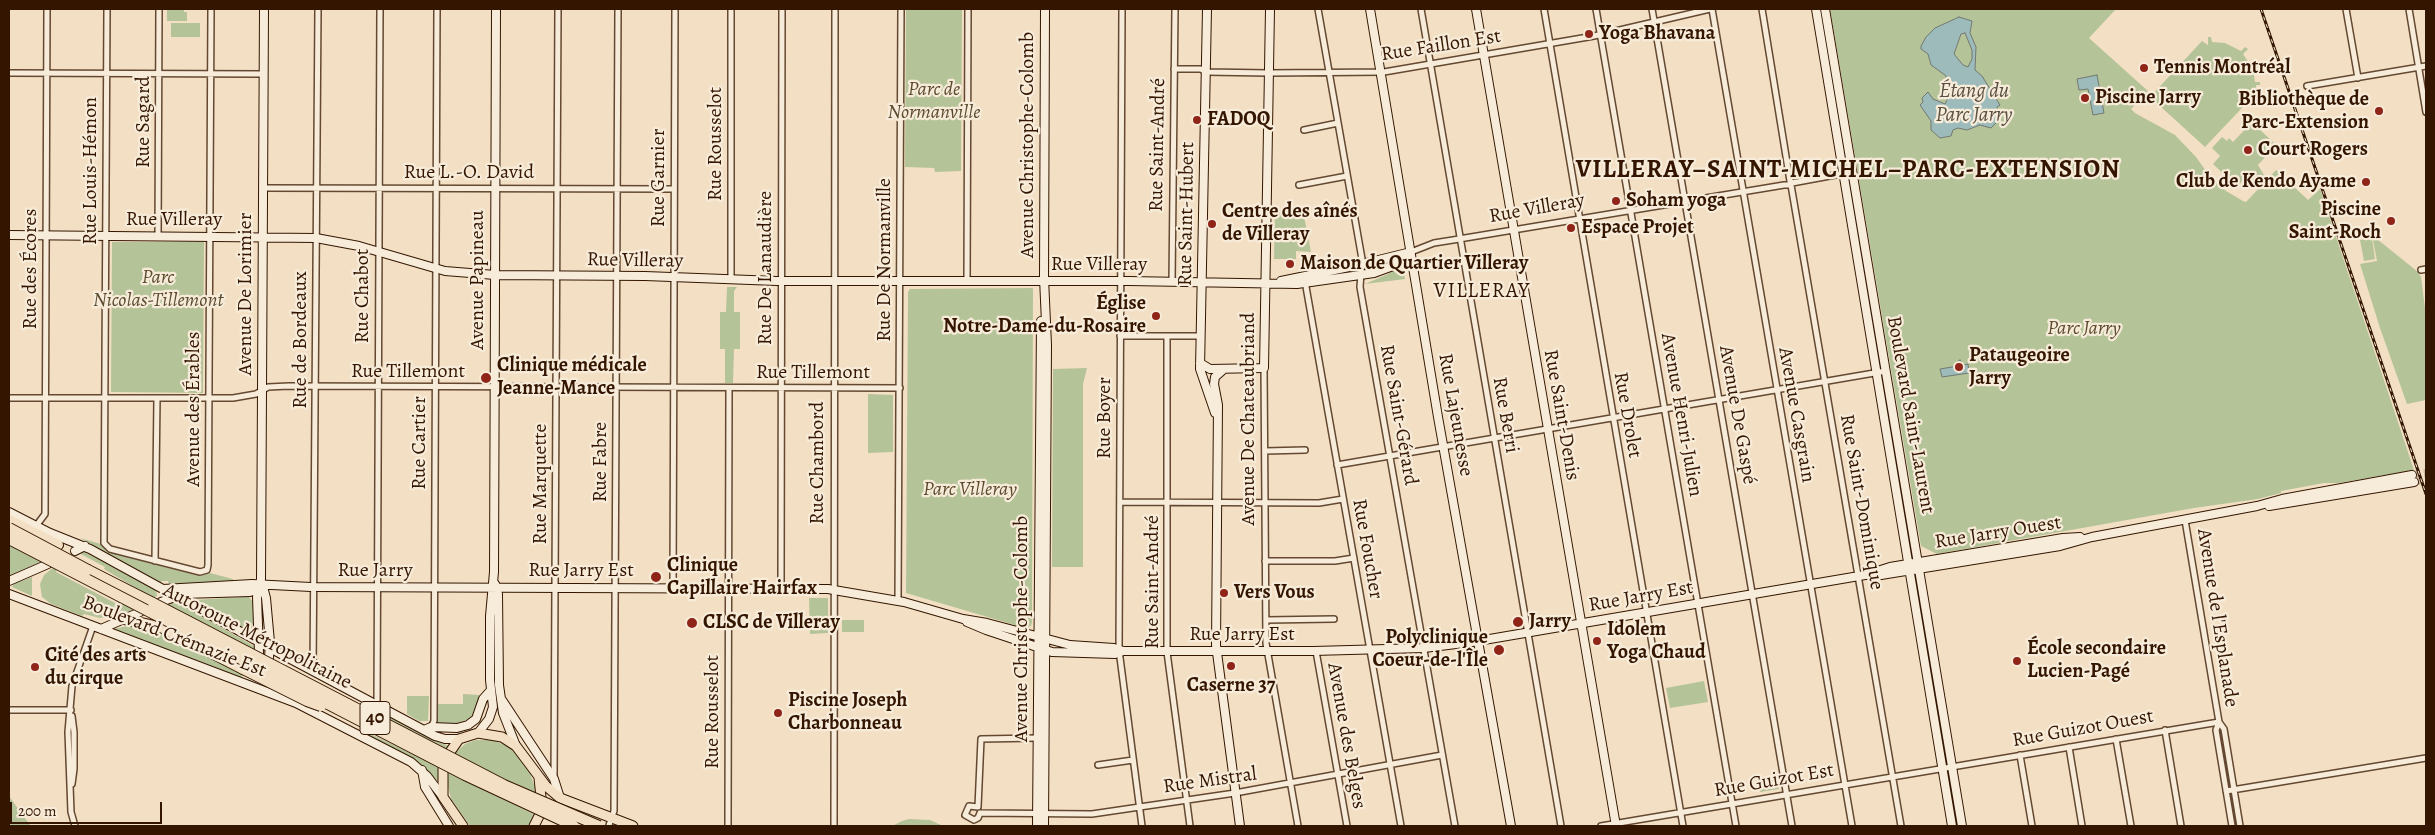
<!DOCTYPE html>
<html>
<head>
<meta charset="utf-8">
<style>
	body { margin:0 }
	#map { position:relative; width:2435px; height:835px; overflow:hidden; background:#f3e0c4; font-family:Alegreya,serif }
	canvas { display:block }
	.frame { position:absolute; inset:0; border:10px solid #341600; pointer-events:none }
	.scale { position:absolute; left:10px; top:802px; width:152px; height:22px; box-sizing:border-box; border:2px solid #341600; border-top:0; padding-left:6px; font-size:15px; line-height:18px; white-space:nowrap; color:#341600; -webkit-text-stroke:4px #f7ebd9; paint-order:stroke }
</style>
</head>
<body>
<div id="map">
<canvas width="2435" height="835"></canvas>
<div class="frame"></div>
<div class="scale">200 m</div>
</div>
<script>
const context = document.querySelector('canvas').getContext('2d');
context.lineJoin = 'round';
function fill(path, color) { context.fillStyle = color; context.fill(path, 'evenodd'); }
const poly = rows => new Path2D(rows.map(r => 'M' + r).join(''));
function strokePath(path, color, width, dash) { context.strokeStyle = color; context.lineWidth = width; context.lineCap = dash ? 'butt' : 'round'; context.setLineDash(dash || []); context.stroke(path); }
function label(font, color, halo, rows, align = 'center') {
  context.font = font + ' Alegreya,serif'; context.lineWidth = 4.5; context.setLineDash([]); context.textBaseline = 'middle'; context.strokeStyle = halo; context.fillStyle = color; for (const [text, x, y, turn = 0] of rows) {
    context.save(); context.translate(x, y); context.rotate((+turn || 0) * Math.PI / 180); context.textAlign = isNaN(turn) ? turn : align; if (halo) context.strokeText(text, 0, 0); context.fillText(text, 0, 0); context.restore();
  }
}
fill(poly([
	[167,9,184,9,184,12,187,12,187,21,167,21],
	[906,9,962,9,961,171,935,172,934,168,905,167],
	[1830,9,2116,9,2089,38,2148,91,2131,109,2135,113,2175,135,2196,157,2211,178,2226,191,2243,201,2246,202,2276,170,2308,200,2320,189,2414,470,2339,483,2324,483,2281,491,2281,493,2258,499,2194,508,1937,554,1921,546],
	[171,23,200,23,200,37,171,37],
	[2208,37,2211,37,2212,42,2225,43,2241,51,2245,47,2248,49,2243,54,2253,69,2255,82,2260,82,2260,85,2256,85,2257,92,2205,147,2150,97,2202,41,2208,45],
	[2252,122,2276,145,2258,165,2264,175,2253,187,2244,179,2237,187,2213,164,2220,156,2212,148,2222,137,2227,141,2229,138,2233,142],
	[1275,210,1303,211,1311,252,1296,251,1296,259,1274,259],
	[2372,235,2418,272,2421,277,2426,316,2426,400,2407,404,2380,328,2360,264,2377,261],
	[2372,238,2375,259,2364,261,2360,240],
	[112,242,204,242,203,393,111,392],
	[1403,264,1405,279,1365,284,1388,274],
	[727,287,737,287,734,291,734,312,740,312,740,349,734,349,733,383,725,383,725,349,720,349,720,312,726,312],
	[1033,288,1032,622,1031,626,1025,628,906,593,908,292,910,289],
	[1087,368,1083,384,1083,567,1052,567,1053,369],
	[868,394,893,395,893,452,868,453],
	[80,538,101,544,109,552,146,562,199,576,210,573,233,579,233,581,229,582,169,584,168,581,162,581,161,583],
	[9,544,42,561,9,576],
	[85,552,156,590,157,596,154,598,151,597,104,569,105,567,79,553],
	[54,567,57,569,56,572,117,604,119,601,134,609,117,616,100,618,84,614,82,616,51,604,42,597,40,584,44,575],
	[32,577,32,596,12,587,14,584],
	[243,597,249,597,253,602,254,626,251,624,254,630,249,633,195,603,194,600],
	[809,598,828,598,828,633,810,634],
	[174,603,180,604,254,646,254,649,166,604],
	[842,620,864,620,864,632,842,632],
	[1641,623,1643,632,1621,636,1620,626],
	[131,625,153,627,245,675,241,677,114,629],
	[1927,639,1947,758,1945,758],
	[1704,681,1708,702,1670,708,1666,688],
	[463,694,480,695,471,718,458,723,438,723,438,704,463,704],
	[407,696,429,696,428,721,419,721,407,714],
	[384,712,433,740,449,746,447,750,379,715],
	[369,733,439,767,439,782,413,759,368,735],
	[476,740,493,740,511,748,530,773,538,796,454,754,465,744],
	[447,771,535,815,531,823,528,826,470,826,451,799,446,778],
	[1776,776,1779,789,1760,792,1758,779],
	[9,796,24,817,31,826,9,826],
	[909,819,930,820,943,826,892,826,902,821]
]), '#b5c399');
const water = poly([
	[1959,17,1972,21,1970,33,1976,47,1975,70,1982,76,2000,105,1997,107,1997,122,1991,128,1980,125,1967,130,1958,128,1953,130,1951,136,1940,138,1931,130,1931,121,1920,105,1923,102,1922,98,1928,92,1933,99,1945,104,1948,98,1954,96,1954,87,1952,87,1945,75,1931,65,1928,54,1921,49,1921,46,1926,37,1935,28,1959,17],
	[1965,33,1972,50,1972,59,1968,67,1963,65,1954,54,1961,34,1965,33],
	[2097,75,2104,113,2093,115,2088,89,2079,90,2077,79,2097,75],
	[1960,360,1963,365,1968,364,1969,373,1942,377,1940,369,1958,366,1957,362,1960,360]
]);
fill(water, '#9dbbbb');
strokePath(water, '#737970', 1);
strokePath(poly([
	[2412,475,2426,473],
	[2414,482,2426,479]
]), '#cdb89d', 8, [8, 4]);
const street = poly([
	[107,9,104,543,110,549,200,572,207,570,208,565,211,9],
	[1122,9,1119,650,1142,826],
	[1318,9,1362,259,1360,287,1455,826],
	[1421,9,1561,826],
	[1544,9,1683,826],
	[1596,9,1736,826],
	[1652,9,1792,826],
	[1712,9,1852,826],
	[1762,9,1790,181,1792,183,1846,173],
	[2346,9,2358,78],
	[2409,9,2426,112],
	[1174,69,1201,69,1206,72,1269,73,1384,72,1594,36,1710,9],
	[9,73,263,74],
	[2307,86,2426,66],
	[1304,130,1338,123],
	[1299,185,1347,176],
	[263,188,674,189],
	[158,236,159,9],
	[1411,252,1434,243,1453,240,1784,185,1791,185,1901,826],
	[2421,270,2426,269],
	[731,280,731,9],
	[1305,281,1401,826],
	[967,282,968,9],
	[1172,282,1175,9],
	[1120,336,1200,336],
	[1167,336,1167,652,1190,826],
	[1264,368,1266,643,1298,826],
	[9,398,233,398,256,394,268,387,289,386,900,388],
	[1265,451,1305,450],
	[1337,465,1886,371],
	[1120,502,1319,503,1343,499],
	[2185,520,2219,722,2224,729,2240,826],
	[36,526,45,514,47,9],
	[155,561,157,398],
	[1265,561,1335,561,1354,558],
	[673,588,675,9],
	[781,588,782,9],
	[898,601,901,9],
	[1266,620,1334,619],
	[1316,651,1347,826],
	[313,671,318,9],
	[377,704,380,9],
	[9,710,71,710],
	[72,716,74,732,74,769,72,784],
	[2219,722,2216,730,2232,826],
	[431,727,434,721,437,9],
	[2165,730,2181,826],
	[2116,739,2131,826],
	[2069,747,2082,826],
	[2020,755,2032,826],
	[1098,765,1133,760],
	[554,778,558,9],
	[2226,791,2426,758],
	[978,807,981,739,1038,738],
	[978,807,969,806,965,815,974,820,978,818,980,813],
	[980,813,1092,814,1235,793,1442,755],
	[609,825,614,811,618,9],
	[75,826,71,812,68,732,72,686,93,626],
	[728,826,729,388],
	[834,826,835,9],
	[1601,826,2219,722]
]);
const secondary = poly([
	[1207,9,1200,369,1215,413],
	[1370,9,1438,417,1511,826],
	[1476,9,1616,826],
	[1816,9,1952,826],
	[1825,9,1962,826],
	[9,235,316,238,359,246,445,271,495,275,645,276,777,281,1129,281,1297,284,1374,273,1393,266,1411,252],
	[1281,281,1354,266,1411,252],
	[1200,363,1210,369,1264,368,1270,9],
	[1224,369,1215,377,1214,384,1218,405,1216,645,1240,826],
	[2269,506,2414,482],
	[9,512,50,533,90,549,281,654,435,736,445,739,459,739],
	[75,551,85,546],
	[1868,574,1890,567,2063,538,2080,537],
	[9,581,48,564],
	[262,583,266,598,270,642,269,658],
	[495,584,498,594,499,685,503,713,516,746],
	[163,589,252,584,311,587,828,589,904,602,963,619,987,623,1070,645,1114,648,1123,651,1313,651,1424,648,1472,642,1865,575,1881,575,2060,546,2092,537,2257,506,2282,499,2412,475],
	[9,594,296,703,411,762,427,776,443,797],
	[161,602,183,594,250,592,261,589],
	[967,622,986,630,1052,652,1115,654,1123,651],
	[101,629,140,612],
	[259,653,257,597,261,579,264,9],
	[502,700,554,779,560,798],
	[424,730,431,727,457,728,468,725,476,719,483,699,491,690],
	[478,733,489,719,493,707,490,680,490,616,494,572,496,9],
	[422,770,425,787,449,826],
	[1037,826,1041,321],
	[1044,826,1047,345,1044,278,1045,9]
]);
const primary = poly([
	[450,752,459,739,478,733,502,737,516,746,546,786,560,798,633,826],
	[443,769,443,797,463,826],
	[539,778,541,797],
	[534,826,539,816]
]);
const highway = poly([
	[9,520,58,545],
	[88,570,153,603],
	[124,619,163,628,243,669]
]);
strokePath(street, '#644831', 8);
strokePath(secondary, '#341600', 10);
strokePath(primary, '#341600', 11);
strokePath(highway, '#341600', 12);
strokePath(street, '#f7ebd9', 5);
strokePath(secondary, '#f7ebd9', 8);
strokePath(primary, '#f3e0c4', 9);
strokePath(highway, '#f3e0c4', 10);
const rail = poly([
	[2261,9,2426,494]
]);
strokePath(rail, '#341600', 3);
strokePath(rail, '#f7ebd9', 1, [4]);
const highwayBridge = poly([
	[9,528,88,570],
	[9,539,465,775,574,826],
	[153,603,504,785,599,826],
	[243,669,307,701,321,706]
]);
strokePath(highwayBridge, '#341600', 12, []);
strokePath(highwayBridge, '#f3e0c4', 10);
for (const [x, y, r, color] of [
	[1589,34,5,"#8f2418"],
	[2144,68,5,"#8f2418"],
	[2085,98,5,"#8f2418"],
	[2379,111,5,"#8f2418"],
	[1197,120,5,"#8f2418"],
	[2248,150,5,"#8f2418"],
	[2366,182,5,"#8f2418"],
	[1616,201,5,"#8f2418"],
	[2391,221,5,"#8f2418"],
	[1212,224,5,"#8f2418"],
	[1571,228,5,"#8f2418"],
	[1290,264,5,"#8f2418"],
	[1156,316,5,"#8f2418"],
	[1959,367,5,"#8f2418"],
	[486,378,6,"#8f2418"],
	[656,577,6,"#8f2418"],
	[1224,593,5,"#8f2418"],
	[1518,622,6,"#8f2418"],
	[692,623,6,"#8f2418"],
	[1597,641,5,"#8f2418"],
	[1499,650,6,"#8f2418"],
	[2017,661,5,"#8f2418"],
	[1231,666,5,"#8f2418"],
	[35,667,5,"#8f2418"],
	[778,713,5,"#8f2418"]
]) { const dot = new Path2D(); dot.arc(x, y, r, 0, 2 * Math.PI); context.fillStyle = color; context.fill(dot); strokePath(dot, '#f7ebd9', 2); }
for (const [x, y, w] of [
	[375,718,30]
]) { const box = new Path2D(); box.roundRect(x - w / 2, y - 16.5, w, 33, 4); context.fillStyle = '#f7ebd9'; context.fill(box); strokePath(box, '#341600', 1); }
label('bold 19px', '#341600', null, [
	["40",375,718]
]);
label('bold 20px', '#341600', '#f7ebd9', [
	["Yoga Bhavana",1599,34],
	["Tennis Montréal",2154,68],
	["Piscine Jarry",2095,98],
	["Bibliothèque de",2369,100,"right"],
	["Parc-Extension",2369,123,"right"],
	["FADOQ",1207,120],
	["Court Rogers",2258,150],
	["Club de Kendo Ayame",2356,182,"right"],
	["Soham yoga",1626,201],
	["Piscine",2381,210,"right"],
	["Saint-Roch",2381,233,"right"],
	["Centre des aînés",1222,212],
	["de Villeray",1222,235],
	["Espace Projet",1581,228],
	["Maison de Quartier Villeray",1300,264],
	["Église",1146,304,"right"],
	["Notre-Dame-du-Rosaire",1146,327,"right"],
	["Pataugeoire",1969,356],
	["Jarry",1969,379],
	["Clinique médicale",497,366],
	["Jeanne-Mance",497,389],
	["Clinique",667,566],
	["Capillaire Hairfax",667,589],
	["Vers Vous",1234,593],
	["Jarry",1529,622],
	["CLSC de Villeray",703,623],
	["Idolem",1607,630],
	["Yoga Chaud",1607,653],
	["Polyclinique",1488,638,"right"],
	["Coeur-de-l'Île",1488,661,"right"],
	["École secondaire",2027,649],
	["Lucien-Pagé",2027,672],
	["Cité des arts",45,656],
	["du cirque",45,679],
	["Caserne 37",1231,686,"center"],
	["Piscine Joseph",788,701],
	["Charbonneau",788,724]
], 'left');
label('20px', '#341600', '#f7ebd9', [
	["Rue Faillon Est",1441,46,-9],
	["Rue Sagard",144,122,-90],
	["Rue Rousselot",716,144,-90],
	["Avenue Christophe-Colomb",1028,145,-90],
	["Rue Saint-André",1158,145,-89],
	["Rue Louis-Hémon",91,171,-90],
	["Rue L.-O. David",469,173],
	["Rue Garnier",659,178,-90],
	["Rue Villeray",1537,209,-10],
	["Rue Saint-Hubert",1187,214,-89],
	["Rue Villeray",174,220],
	["Rue De Normanville",885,260,-90],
	["Rue Villeray",635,261,1],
	["Rue Villeray",1099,265],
	["Rue De Lanaudière",766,268,-90],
	["Rue des Écores",31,269,-90],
	["Avenue Papineau",478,280,-90],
	["Avenue De Lorimier",246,294,-90],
	["Rue Chabot",363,296,-90],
	["Rue de Bordeaux",301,340,-90],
	["Rue Tillemont",408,372],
	["Rue Tillemont",813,373],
	["Avenue des Érables",194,409,-90],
	["Rue Saint-Gérard",1398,415,80],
	["Rue Lajeunesse",1455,415,80],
	["Rue Berri",1505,415,80],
	["Rue Saint-Denis",1561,415,80],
	["Rue Drolet",1627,415,80],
	["Avenue Henri-Julien",1681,415,80],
	["Avenue De Gaspé",1737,415,80],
	["Avenue Casgrain",1796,415,80],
	["Boulevard Saint-Laurent",1910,415,80],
	["Rue Boyer",1105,418,-90],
	["Avenue De Chateaubriand",1249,419,-90],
	["Rue Cartier",420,443,-90],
	["Rue Fabre",601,462,-90],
	["Rue Chambord",818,463,-90],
	["Rue Marquette",541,484,-90],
	["Rue Saint-Dominique",1861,502,80],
	["Rue Jarry Ouest",1998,533,-9],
	["Rue Foucher",1367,549,80],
	["Rue Jarry",375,571],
	["Rue Jarry Est",581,571],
	["Rue Saint-André",1153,582,-90],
	["Rue Jarry Est",1641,597,-10],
	["Avenue de l'Esplanade",2217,618,81],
	["Avenue Christophe-Colomb",1022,629,-90],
	["Rue Jarry Est",1242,635],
	["Boulevard Crémazie Est",174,637,21],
	["Autoroute Métropolitaine",257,637,27],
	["Rue Rousselot",713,712,-90],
	["Rue Guizot Ouest",2083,729,-10],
	["Avenue des Belges",1346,736,80],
	["Rue Mistral",1210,781,-8],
	["Rue Guizot Est",1774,781,-10]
]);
label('italic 20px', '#5b4a2e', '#f7ebd9', [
	["Parc de",934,90],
	["Normanville",934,113],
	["Parc",158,278],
	["Nicolas-Tillemont",158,301],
	["Parc Jarry",2084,329],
	["Parc Villeray",970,490]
]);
label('italic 21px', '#595041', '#f7ebd9', [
	["Étang du",1974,92],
	["Parc Jarry",1974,116]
]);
context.letterSpacing = '1px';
label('21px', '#341600', '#f7ebd9', [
	["VILLERAY",1482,292]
]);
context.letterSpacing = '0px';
context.letterSpacing = '1px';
label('bold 25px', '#341600', '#f7ebd9', [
	["VILLERAY–SAINT-MICHEL–PARC-EXTENSION",1848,171]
]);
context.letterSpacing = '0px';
</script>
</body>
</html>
